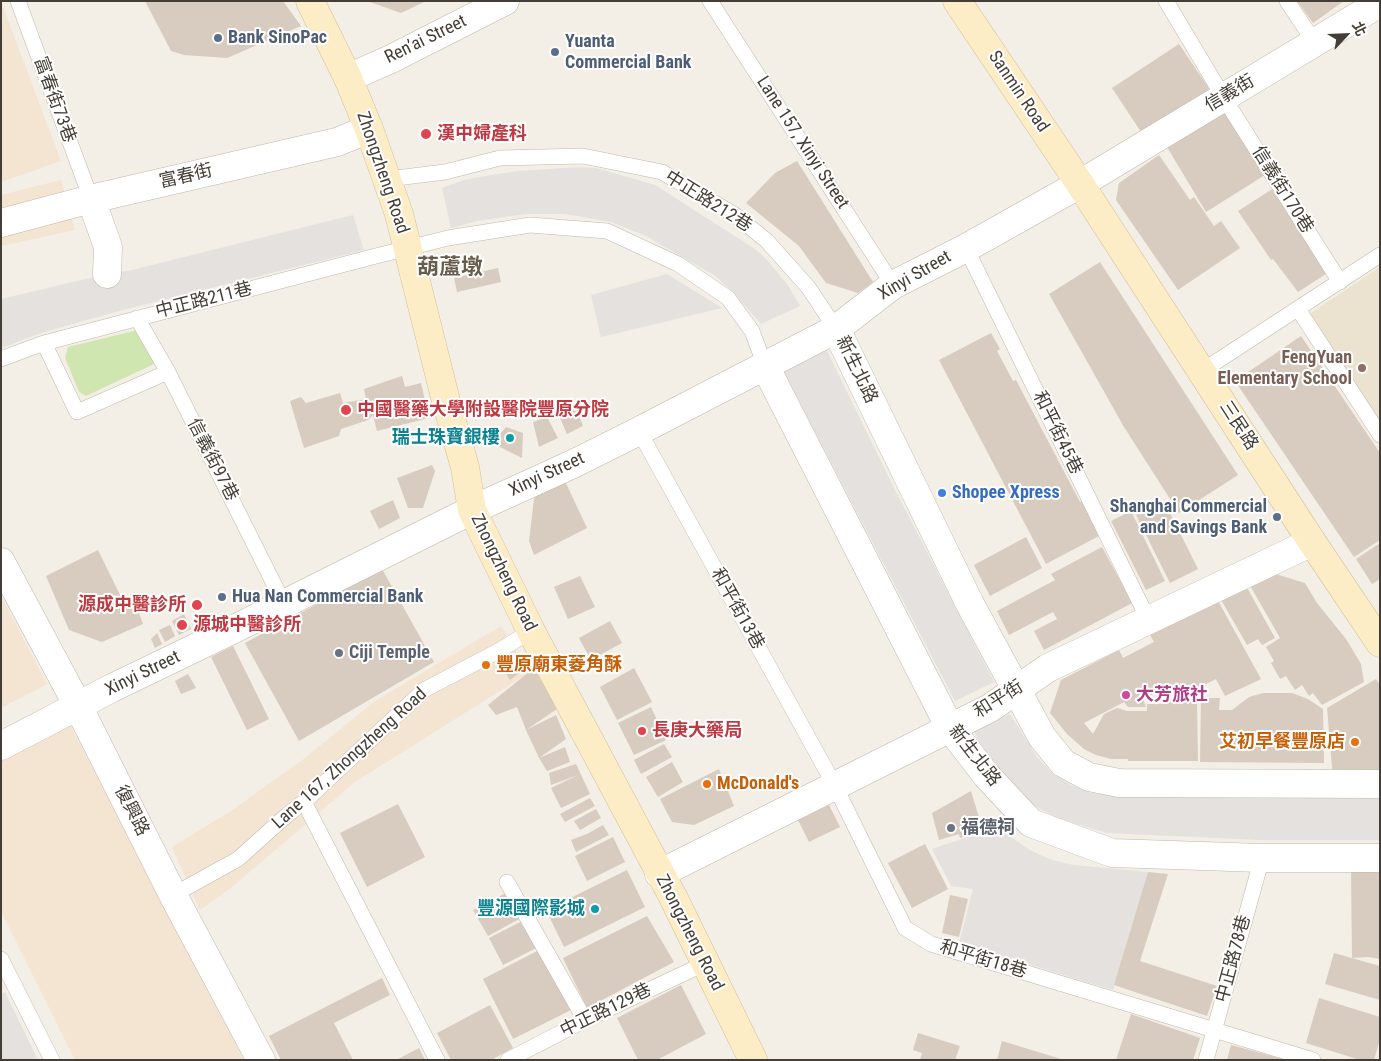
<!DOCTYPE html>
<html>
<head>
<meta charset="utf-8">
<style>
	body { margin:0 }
	#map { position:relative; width:1381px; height:1061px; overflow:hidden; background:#f3eee6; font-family:"Roboto Condensed","Noto Sans TC",sans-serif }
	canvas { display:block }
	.frame { position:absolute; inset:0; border:2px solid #453e36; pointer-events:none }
	.north { position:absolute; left:1321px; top:10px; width:50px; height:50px; -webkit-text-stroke:4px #fff; paint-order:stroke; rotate:65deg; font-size:14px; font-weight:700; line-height:20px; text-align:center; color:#453e36 }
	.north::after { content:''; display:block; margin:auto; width:18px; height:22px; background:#453e36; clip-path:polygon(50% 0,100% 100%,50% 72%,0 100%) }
</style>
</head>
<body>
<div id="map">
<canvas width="1381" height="1061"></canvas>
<div class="frame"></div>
<div class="north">北</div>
</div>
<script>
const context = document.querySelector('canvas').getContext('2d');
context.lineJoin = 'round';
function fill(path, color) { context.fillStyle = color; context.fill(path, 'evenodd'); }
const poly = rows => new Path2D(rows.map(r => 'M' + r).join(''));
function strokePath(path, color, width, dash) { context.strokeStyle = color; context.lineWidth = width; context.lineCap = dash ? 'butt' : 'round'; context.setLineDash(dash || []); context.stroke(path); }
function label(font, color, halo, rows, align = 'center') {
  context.font = font + ' "Roboto Condensed","Noto Sans TC",sans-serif'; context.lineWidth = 4; context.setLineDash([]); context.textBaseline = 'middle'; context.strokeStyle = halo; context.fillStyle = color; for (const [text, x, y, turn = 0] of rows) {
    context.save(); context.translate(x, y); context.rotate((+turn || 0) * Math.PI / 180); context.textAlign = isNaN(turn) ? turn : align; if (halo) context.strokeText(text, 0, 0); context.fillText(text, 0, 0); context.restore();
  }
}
fill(poly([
	[1,1,61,161,1,182],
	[61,180,75,230,1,246,1,195],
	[1,596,47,684,1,708],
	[501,626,530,672,355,782,232,887,200,910,172,847,231,811,305,758,375,701],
	[67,719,244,1060,75,1060,1,911,1,752]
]), '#f4e4d2');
fill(poly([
	[1380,267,1380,422,1308,315]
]), '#ebe2d0');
fill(poly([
	[138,330,154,364,86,396,79,392,65,358,68,347]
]), '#d0e6b0');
fill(poly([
	[579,167,596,168,655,185,755,249,769,262,789,287,800,306,761,324,733,292,714,275,646,236,611,222,565,214,526,214,477,221,451,228,442,188,464,180,485,176,518,171],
	[353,215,364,250,119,311,41,333,1,348,1,299,107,274,132,270],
	[667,274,722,308,601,337,591,295],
	[826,349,893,486,994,682,955,701,783,370],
	[1010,714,1037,757,1053,774,1071,785,1091,793,1125,796,1380,795,1380,840,1261,840,1107,833,1060,819,1031,804,985,753,974,731],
	[997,827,1030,850,1049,859,1073,865,1148,872,1113,990,959,943,973,889,951,886,932,849],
	[5,992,38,1060,1,1060,1,994]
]), '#e4e1de');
fill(poly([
	[145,1,283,1,301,26,227,58,184,55,171,51],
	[367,1,426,1,401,13],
	[1297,1,1344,1,1313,23],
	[1179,44,1210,90,1143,135,1112,88],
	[1225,112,1265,175,1206,212,1167,147],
	[1159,155,1190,200,1194,197,1214,226,1221,221,1240,248,1178,290,1116,200,1119,183],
	[797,161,873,282,858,293,826,283,799,246,746,203,775,173],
	[1274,188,1329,272,1298,292,1273,259,1271,260,1238,211],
	[1100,262,1238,475,1179,513,1124,427,1049,294],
	[498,268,501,282,457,292,454,278],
	[991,333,1000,349,997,351,1013,381,1016,380,1080,502,1085,500,1094,517,1090,518,1099,536,1046,564,939,360],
	[1301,336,1380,453,1380,540,1354,557,1235,381],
	[402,376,405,387,421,383,429,418,377,431,373,415,368,420,341,429,339,436,304,448,290,401,301,397,306,403,340,393,343,403,366,399,364,389],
	[575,405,583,426,567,434,557,411],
	[547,417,558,438,539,447,533,422],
	[506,427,523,433,522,458,492,443],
	[432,465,435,471,423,508,408,508,397,478],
	[563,477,587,528,534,555,529,541,534,499,539,492],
	[393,500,400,518,379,529,370,511],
	[1164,501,1198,569,1170,583,1136,515],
	[1131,511,1165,581,1146,590,1111,521],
	[1026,537,1042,568,990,596,974,565],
	[1380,543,1380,579,1372,584,1356,559],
	[1102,547,1132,603,1044,650,1034,631,1057,619,1053,612,1009,635,997,611,1055,580,1051,574],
	[98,550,125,605,135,602,143,624,102,642,69,630,46,576],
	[382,569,434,662,299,741,245,643],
	[1269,572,1305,583,1317,603,1346,639,1361,664,1364,682,1322,705,1313,693,1309,696,1302,685,1295,690,1286,676,1280,679,1271,663,1274,661,1266,647,1280,638,1248,582],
	[580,576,595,607,568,619,554,587],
	[1245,584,1275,638,1262,645,1258,639,1247,645,1220,598],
	[1217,599,1261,679,1225,696,1216,679,1198,688,1196,684,1178,692,1176,688,1161,696,1158,692,1143,699,1146,707,1128,707,1124,702,1084,723,1093,734,1104,714,1117,708,1127,711,1147,711,1147,704,1164,704,1164,699,1197,699,1198,761,1128,761,1128,759,1111,759,1096,755,1084,749,1067,734,1050,713,1061,680,1119,650,1123,658,1154,642,1149,633],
	[184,614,191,629,179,635,172,621],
	[610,621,622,643,591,660,579,638],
	[170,625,175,636,165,642,159,630],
	[157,633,162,644,155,648,151,639],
	[233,646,269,719,247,730,211,657],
	[515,657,522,671,510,680,500,664],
	[534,668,557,709,526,730,517,707,496,715,488,705],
	[634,668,652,702,617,720,600,687],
	[188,674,196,688,181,694,175,681],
	[1376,679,1380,685,1380,777,1333,779,1327,708],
	[1263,693,1292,693,1308,699,1323,709,1324,763,1200,762,1201,698,1220,698,1219,710,1232,710,1249,697],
	[651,707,666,740,634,755,618,723],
	[556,715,566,739,539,758,565,747,570,762,547,771,539,758,526,730],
	[664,744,672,757,641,774,634,760],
	[672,762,683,782,658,797,646,777],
	[576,764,590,794,561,808,551,788,578,775,551,785,549,773],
	[719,769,734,806,694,825,672,822,660,799],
	[971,791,983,831,960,838,959,834,939,840,932,813],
	[590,798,595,806,565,822,560,814],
	[398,804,425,857,367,887,340,833],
	[829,805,840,827,809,842,798,820],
	[596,809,601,818,580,830,574,821],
	[603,825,609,835,576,852,571,840,587,834],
	[613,837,625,862,587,881,575,856],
	[925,844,948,889,912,908,888,863],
	[627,870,645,907,564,947,546,910],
	[1351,870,1380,871,1380,959,1368,957,1352,958],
	[1148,872,1168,874,1140,961,1217,986,1207,1016,1114,985],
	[510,891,523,917,488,936,473,910],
	[950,895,968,899,959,937,942,933],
	[647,916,674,962,587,1008,563,958],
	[528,918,542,945,503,965,489,938],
	[543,948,573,1009,513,1039,483,979],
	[1334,953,1380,966,1380,1000,1325,984],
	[382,978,390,995,334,1023,353,1060,281,1060,269,1036],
	[681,985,706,1034,657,1060,638,1060,617,1018],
	[1319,998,1380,1017,1380,1039,1374,1060,1360,1060,1306,1043],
	[490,1005,513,1048,491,1060,451,1060,437,1033],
	[1131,1014,1200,1038,1193,1060,1116,1060],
	[918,1033,960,1046,955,1060,920,1060,922,1053,913,1050],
	[1002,1041,1061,1059,1061,1060,997,1060],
	[1231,1045,1283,1059,1283,1060,1227,1060],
	[419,1048,425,1060,396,1060,400,1058]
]), '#d7ccbf');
const lane = poly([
	[18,1,91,199],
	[710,1,893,285],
	[1166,1,1224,98,1340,282],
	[1287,1,1315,43],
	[388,179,445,172,500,158,583,156,662,172,735,215,767,241,808,287,836,329],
	[966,248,1148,619],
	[1298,309,1380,435],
	[137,318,168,372,284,604],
	[44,343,77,412,168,372],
	[1,359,44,343,372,257,448,238,530,225,607,231,678,264,728,298,752,331,765,366],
	[1202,371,1380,255],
	[639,431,835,786,905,928,931,944,1313,1060],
	[304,802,437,1060],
	[507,882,585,1020],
	[173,895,238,859,287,815,304,802,424,690,500,650,531,631],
	[1,959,52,1060],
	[508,1060,585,1020,704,964],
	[1206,1060,1262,858]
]);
const street = poly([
	[348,78,391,59,505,1],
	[91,199,108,247,107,274],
	[1,223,91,199,337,142,369,129],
	[836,329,970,604,1042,737,1063,763,1089,777,1119,783,1380,784],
	[765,366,950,728,987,776,1031,823,1112,853,1262,858,1380,858],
	[1,562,78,706,173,895,261,1060],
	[1,746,112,688,232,630,472,510,575,463,639,431,836,329,893,285,966,248,1080,184,1380,3],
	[659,874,990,708,1048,668,1312,542]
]);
const secondary = poly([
	[310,1,348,78,369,129,399,214,446,401,465,467,472,510,531,631,673,897,753,1060],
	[957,1,1080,184,1312,542,1380,643]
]);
strokePath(lane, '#c1b8ac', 16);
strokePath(street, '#c1b8ac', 29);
strokePath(secondary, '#d1bf97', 29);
strokePath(lane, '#fff', 15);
strokePath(street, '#fff', 28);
strokePath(secondary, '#fdedc6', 28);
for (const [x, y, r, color] of [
	[218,38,5,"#5c6f8a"],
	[555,52,5,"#5c6f8a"],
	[426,134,6,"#e0444e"],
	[1362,368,5,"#8d6e63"],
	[346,410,6,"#e0444e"],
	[510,438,5,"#0f9aa8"],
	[942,493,5,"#3f7fe0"],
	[1277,517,5,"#5c6f8a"],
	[222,597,5,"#5c6f8a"],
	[197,605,6,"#e0444e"],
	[182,625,6,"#e0444e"],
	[339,653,5,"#6b7280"],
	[486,665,5,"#e8710a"],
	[1126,695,5,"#d1479c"],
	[642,731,5,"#e0444e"],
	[1355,742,5,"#e8710a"],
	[707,784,5,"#e8710a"],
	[951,828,5,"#6b7280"],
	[595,909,5,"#0f9aa8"]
]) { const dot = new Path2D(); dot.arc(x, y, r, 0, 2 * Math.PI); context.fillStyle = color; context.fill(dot); strokePath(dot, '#fff', 2); }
label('bold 18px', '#4e5e75', '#fff', [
	["Bank SinoPac",228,38],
	["Yuanta",565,42],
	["Commercial Bank",565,63],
	["Shanghai Commercial",1267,507,"right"],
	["and Savings Bank",1267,528,"right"],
	["Hua Nan Commercial Bank",232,597]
], 'left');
label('18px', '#453e36', '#fff', [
	["Ren’ai Street",426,40,-26],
	["Sanmin Road",1018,92,56],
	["信義街",1230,94,-31],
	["富春街73巷",54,100,70],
	["Lane 157, Xinyi Street",802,143,57],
	["Zhongzheng Road",382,173,71],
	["富春街",186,177,-13],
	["信義街170巷",1282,190,58],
	["中正路212巷",708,202,32],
	["Xinyi Street",915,276,-30],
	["中正路211巷",204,301,-14],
	["新生北路",856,370,64],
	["三民路",1238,426,57],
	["和平街45巷",1057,433,64],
	["信義街97巷",212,460,63],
	["Xinyi Street",547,475,-25],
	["Zhongzheng Road",503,573,64],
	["和平街13巷",737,609,61],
	["Xinyi Street",143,674,-26],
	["和平街",999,700,-32],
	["新生北路",974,756,52],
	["Lane 167, Zhongzheng Road",350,759,-42],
	["復興路",131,811,63],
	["Zhongzheng Road",689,933,63],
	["中正路78巷",1234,959,-75],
	["和平街18巷",983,960,17],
	["中正路129巷",606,1011,-26]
]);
label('bold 18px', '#be3a42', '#fff', [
	["漢中婦產科",437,134],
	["中國醫藥大學附設醫院豐原分院",357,410],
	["源成中醫診所",186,605,"right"],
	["源城中醫診所",193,625],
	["長庚大藥局",652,731]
], 'left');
label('bold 18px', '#785e54', '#fff', [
	["FengYuan",1352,358],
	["Elementary School",1352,379]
], 'right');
label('bold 18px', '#0d838f', '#fff', [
	["瑞士珠寶銀樓",500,438],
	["豐源國際影城",585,909]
], 'right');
label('bold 18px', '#366cbe', '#fff', [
	["Shopee Xpress",952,493]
], 'left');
label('bold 18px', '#5b616d', '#fff', [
	["Ciji Temple",349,653],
	["福德祠",961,828]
], 'left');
label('bold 18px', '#c56008', '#fff', [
	["豐原廟東菱角酥",496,665],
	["艾初早餐豐原店",1345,742,"right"],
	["McDonald's",717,784]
], 'left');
label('bold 18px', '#b23c85', '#fff', [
	["大芳旅社",1136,695]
], 'left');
label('bold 22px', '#685c4d', '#fff', [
	["葫蘆墩",450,268]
]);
</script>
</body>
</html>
